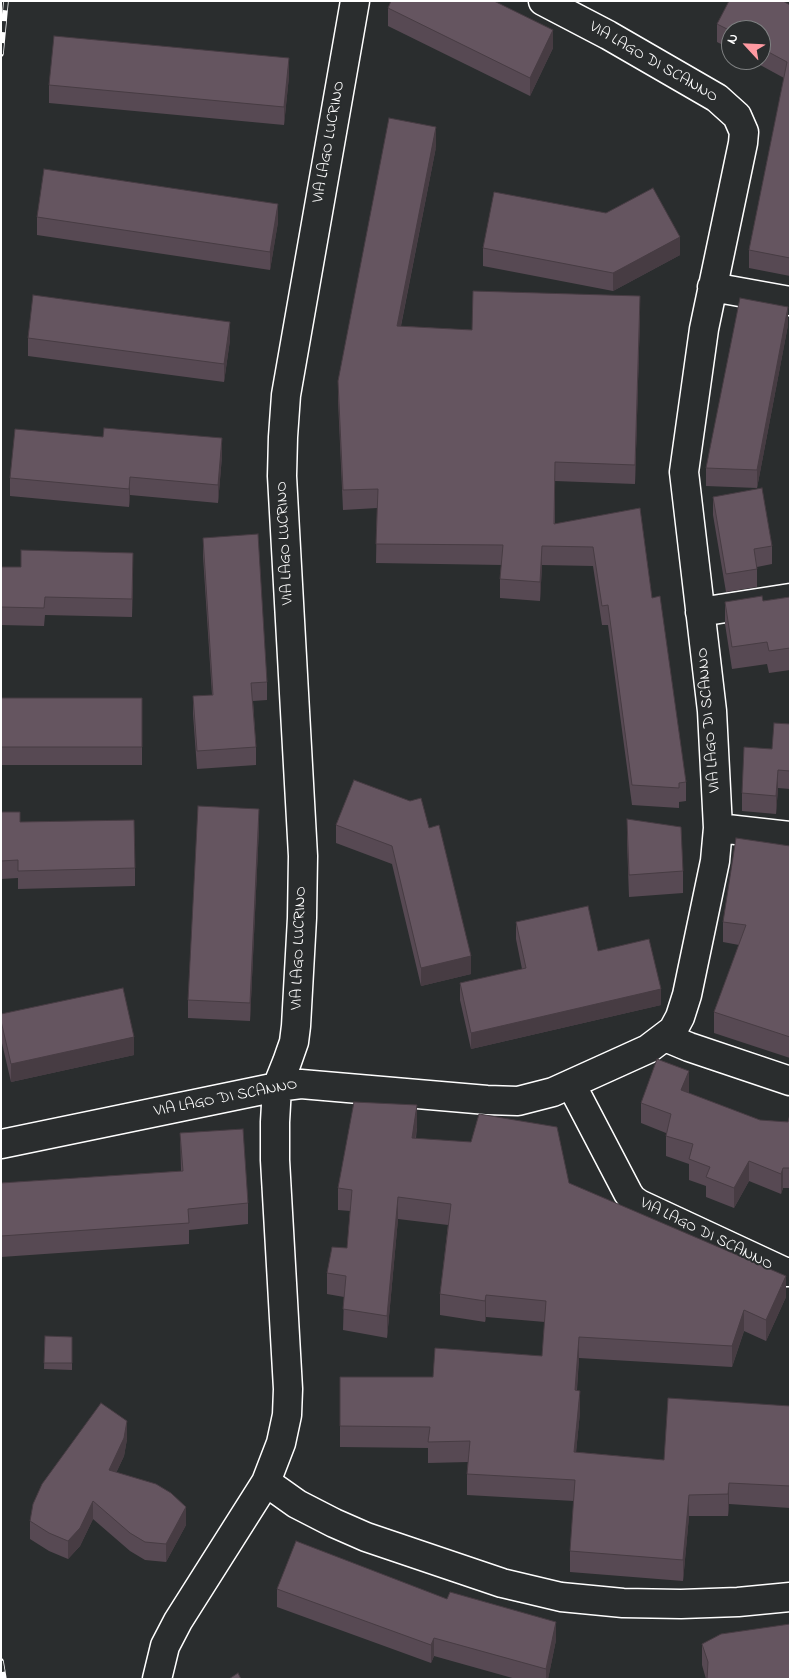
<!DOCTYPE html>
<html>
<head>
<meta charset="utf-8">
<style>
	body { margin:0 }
	#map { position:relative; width:791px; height:1680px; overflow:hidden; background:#2a2d2e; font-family:"Indie Flower",sans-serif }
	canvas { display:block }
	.frame { position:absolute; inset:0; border:2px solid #fff; pointer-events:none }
	.north { position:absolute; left:721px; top:20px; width:50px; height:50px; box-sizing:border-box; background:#2a2d2e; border:1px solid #7f8182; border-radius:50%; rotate:295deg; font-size:14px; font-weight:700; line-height:20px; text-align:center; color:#fff }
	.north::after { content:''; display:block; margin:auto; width:18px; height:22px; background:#ff9aa2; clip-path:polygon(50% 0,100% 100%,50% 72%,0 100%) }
</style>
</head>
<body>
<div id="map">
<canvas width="791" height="1680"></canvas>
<div class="frame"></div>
<div class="north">N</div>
</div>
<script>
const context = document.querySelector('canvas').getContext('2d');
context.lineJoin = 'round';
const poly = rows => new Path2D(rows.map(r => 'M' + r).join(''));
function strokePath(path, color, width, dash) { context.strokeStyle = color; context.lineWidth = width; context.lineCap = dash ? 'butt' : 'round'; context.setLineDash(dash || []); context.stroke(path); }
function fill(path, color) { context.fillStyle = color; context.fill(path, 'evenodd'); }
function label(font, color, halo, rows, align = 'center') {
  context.font = font + ' "Indie Flower",sans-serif'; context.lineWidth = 4; context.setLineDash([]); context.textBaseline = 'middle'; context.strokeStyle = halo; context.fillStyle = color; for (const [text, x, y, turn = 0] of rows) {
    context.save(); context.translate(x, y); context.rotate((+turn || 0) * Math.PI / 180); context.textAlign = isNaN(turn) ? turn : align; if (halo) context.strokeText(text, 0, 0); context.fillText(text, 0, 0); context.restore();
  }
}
const minor = poly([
	[712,287,790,301],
	[700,612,790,598],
	[718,828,790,836],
	[665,1037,689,1047,790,1081],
	[571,1084,628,1193,632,1199,639,1204,785,1272,790,1272],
	[1,1144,277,1087,301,1084,487,1100,518,1101,553,1092,648,1049,673,1030,680,1017,687,995,715,861,718,828,712,711,684,472,704,329,743,143,744,132,737,116,717,98,608,35,543,1],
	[266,1482,297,1504,334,1523,366,1537,502,1583,561,1597,623,1603,681,1604,738,1602,790,1597],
	[157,1679,165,1646,178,1621,266,1482,281,1443,287,1415,288,1389,275,1160,275,1122,277,1087,287,1062,294,1042,296,1026,302,918,303,856,282,476,283,437,286,395,355,1]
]);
strokePath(minor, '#fff', 31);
strokePath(minor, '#2a2d2e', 28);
const rail = poly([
	[1,54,6,1],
	[1,1661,4,1679]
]);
strokePath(rail, '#fff', 5.5);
strokePath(rail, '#2a2d2e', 4, [11]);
fill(poly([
	[790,5,790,276,749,268,749,250,784,78,751,60,761,60,761,30,731,30,731,49,717,42,717,24],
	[388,8,553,48,530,96,388,26],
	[289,76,284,125,49,103,49,85],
	[436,147,401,326,472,330,640,315,635,484,555,481,555,524,640,508,652,598,686,782,686,801,679,802,679,808,632,805,608,625,602,625,593,566,542,565,540,601,500,598,500,579,502,565,376,563,377,508,343,510,338,400,338,381],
	[37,217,278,222,270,270,37,235],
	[483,248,680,255,613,291,483,266],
	[788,325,757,488,706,486,706,468],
	[28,338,230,340,224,382,28,356],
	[222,456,218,503,130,495,129,507,10,496,10,478],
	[713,497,772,546,772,564,757,567,757,587,726,592,713,515],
	[203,538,267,682,267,700,253,701,256,747,256,765,197,769,193,714,193,696,212,695,203,556],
	[1,567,133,571,132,617,45,615,44,626,1,625],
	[790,597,790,670,769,673,767,664,732,669,725,624,725,602,763,601],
	[1,698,142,698,142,765,1,765],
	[790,724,790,789,778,788,776,814,742,811,742,793],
	[354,780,471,974,421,986,392,864,336,843,336,825],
	[1,812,20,822,135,868,135,886,18,889,18,878,1,879],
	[627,819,683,871,683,893,629,897,627,841],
	[259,827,250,1021,188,1018,188,1000],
	[790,846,790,1058,714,1033,714,1012,739,945,723,942,723,922],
	[516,922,598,951,661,1005,471,1049,460,1000,460,983,522,969,516,939],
	[1,1014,134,1055,11,1082,1,1039],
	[689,1092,688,1093,760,1120,788,1122,790,1114,790,1188,783,1188,781,1194,749,1181,734,1208,706,1197,706,1186,689,1180,689,1164,666,1156,666,1133,641,1123,641,1103],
	[417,1127,416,1138,569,1183,786,1297,766,1341,744,1331,732,1367,579,1358,577,1390,580,1412,576,1452,664,1460,790,1406,790,1508,729,1504,728,1516,689,1516,683,1581,570,1572,570,1551,574,1501,467,1495,467,1474,468,1462,428,1463,428,1448,340,1447,340,1377,433,1377,542,1356,545,1322,486,1317,485,1322,440,1315,440,1294,448,1225,398,1219,387,1338,343,1330,344,1297,327,1294,327,1273,347,1248,350,1211,338,1210,338,1188],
	[180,1133,248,1203,248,1224,189,1230,189,1244,1,1257,1,1183,181,1171],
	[45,1336,72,1337,72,1370,44,1369],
	[127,1439,124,1456,116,1473,186,1525,166,1562,145,1560,130,1551,93,1519,80,1546,68,1559,49,1551,30,1539,30,1521],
	[277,1589,447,1599,556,1640,548,1679,516,1679,434,1656,431,1663,277,1607],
	[702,1644,790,1679,706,1679,702,1665]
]), '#574953');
fill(poly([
	[553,30,553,48,530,96,530,78],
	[289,58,289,76,284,125,284,107],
	[436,127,436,147,397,345,397,326],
	[278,204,278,222,270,270,270,252],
	[680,237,680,255,613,291,613,273],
	[640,296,640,315,635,484,635,465],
	[788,307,788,325,757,488,757,470],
	[230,322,230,340,224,382,224,364],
	[222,438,222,456,218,503,218,485],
	[130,477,130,495,129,507,129,489],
	[542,546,542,565,540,601,540,582],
	[133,553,133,571,132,617,132,599],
	[778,770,778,788,776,814,776,796],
	[259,809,259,827,250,1021,250,1003],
	[471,956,471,974,421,986,421,968],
	[661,989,661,1005,471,1049,471,1033],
	[134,1037,134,1055,11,1082,11,1064],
	[689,1071,689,1092,681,1111,681,1090],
	[417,1105,417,1127,412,1159,412,1138],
	[749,1161,749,1181,734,1208,734,1188],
	[783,1168,783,1188,781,1194,781,1174],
	[398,1197,398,1219,387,1338,387,1316],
	[786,1276,786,1297,766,1341,766,1320],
	[486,1295,486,1317,485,1322,485,1301],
	[744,1310,744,1331,732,1367,732,1346],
	[579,1337,579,1358,575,1411,575,1390],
	[580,1391,580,1412,574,1473,574,1452],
	[127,1421,127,1439,124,1456,109,1488,109,1470],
	[729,1483,729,1504,728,1516,728,1494],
	[689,1495,689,1516,683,1581,683,1560],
	[93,1501,93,1519,80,1546,68,1559,68,1541],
	[186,1507,186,1525,166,1562,166,1544],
	[556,1622,556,1640,548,1679,546,1679,546,1669],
	[434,1638,434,1656,431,1663,431,1645]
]), '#473c43');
const building = poly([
	[391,1,494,1,553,30,530,78,388,8,391,1],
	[729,1,783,1,790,5,790,258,749,250,787,62,761,48,761,30,731,30,731,31,717,24,729,1],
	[54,36,289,58,284,107,49,85,54,36],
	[389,118,436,127,397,326,472,330,473,291,640,296,635,465,555,462,554,524,640,508,652,598,660,596,686,782,679,783,679,788,632,785,608,605,602,606,593,547,542,546,540,582,500,579,503,545,376,544,378,489,343,490,338,381,389,118],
	[44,169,278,204,270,252,37,217,44,169],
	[653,188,680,237,613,273,483,248,494,192,606,213,653,188],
	[33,295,230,322,224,364,28,338,33,295],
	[740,298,788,307,757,470,706,468,740,298],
	[104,428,222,438,218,485,130,477,129,489,10,478,15,429,103,437,104,428],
	[762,488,772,546,754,549,757,569,726,574,713,497,762,488],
	[258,534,267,682,251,683,256,747,197,751,193,696,213,695,203,538,258,534],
	[21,550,133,553,132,599,45,597,44,608,1,607,1,567,21,567,21,550],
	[762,596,763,601,790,597,790,648,769,651,767,642,732,647,725,602,762,596],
	[1,698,142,698,142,747,1,747,1,698],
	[774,723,790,724,790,771,778,770,776,796,742,793,744,747,772,749,774,723],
	[354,780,410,801,421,798,429,828,439,825,471,956,421,968,392,846,336,825,354,780],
	[198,806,259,809,250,1003,188,1000,198,806],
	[1,812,20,812,20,822,134,820,135,868,18,871,18,860,1,861,1,812],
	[627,819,681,827,683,871,629,875,627,819],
	[736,838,790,846,790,1037,714,1012,746,925,723,922,736,838],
	[588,906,598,951,649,939,661,989,471,1033,460,983,526,968,516,922,588,906],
	[123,988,134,1037,11,1064,1,1021,1,1014,123,988],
	[657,1059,689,1071,681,1090,760,1120,788,1122,790,1114,790,1168,783,1168,781,1174,749,1161,734,1188,706,1177,710,1167,689,1159,693,1144,666,1136,671,1114,641,1103,657,1059],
	[354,1102,417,1105,412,1138,471,1142,479,1114,557,1127,569,1183,786,1276,766,1320,744,1310,732,1346,579,1337,575,1390,580,1391,574,1452,664,1460,668,1398,790,1406,790,1486,729,1483,728,1494,689,1495,683,1560,570,1551,575,1480,467,1474,470,1441,428,1442,430,1427,340,1426,340,1377,433,1377,435,1348,542,1356,546,1301,486,1295,485,1301,440,1294,451,1204,398,1197,387,1316,343,1309,346,1276,327,1273,332,1247,347,1248,352,1190,338,1188,354,1102],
	[243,1129,248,1203,188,1209,189,1223,1,1236,1,1183,183,1171,180,1133,243,1129],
	[45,1336,72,1337,72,1363,44,1363,45,1336],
	[101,1403,127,1421,124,1438,109,1470,156,1484,171,1493,186,1507,166,1544,145,1542,130,1533,93,1501,80,1528,68,1541,49,1533,30,1521,33,1504,42,1484,101,1403],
	[296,1541,447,1599,450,1592,556,1622,546,1669,434,1638,431,1645,277,1589,296,1541],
	[790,1624,790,1679,707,1679,708,1662,702,1644,721,1634,790,1624],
	[238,1673,241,1679,229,1679,238,1673]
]);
fill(building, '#655560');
strokePath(building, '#473c43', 1);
label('16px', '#fff', '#2a2d2e', [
	["VIA LAGO DI SCANNO",653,63,30],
	["VIA LAGO LUCRINO",330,142,-80],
	["VIA LAGO LUCRINO",286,543,-93],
	["VIA LAGO DI SCANNO",710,720,-95],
	["VIA LAGO LUCRINO",300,948,-88],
	["VIA LAGO DI SCANNO",226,1099,-11],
	["VIA LAGO DI SCANNO",706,1235,26]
]);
</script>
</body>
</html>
